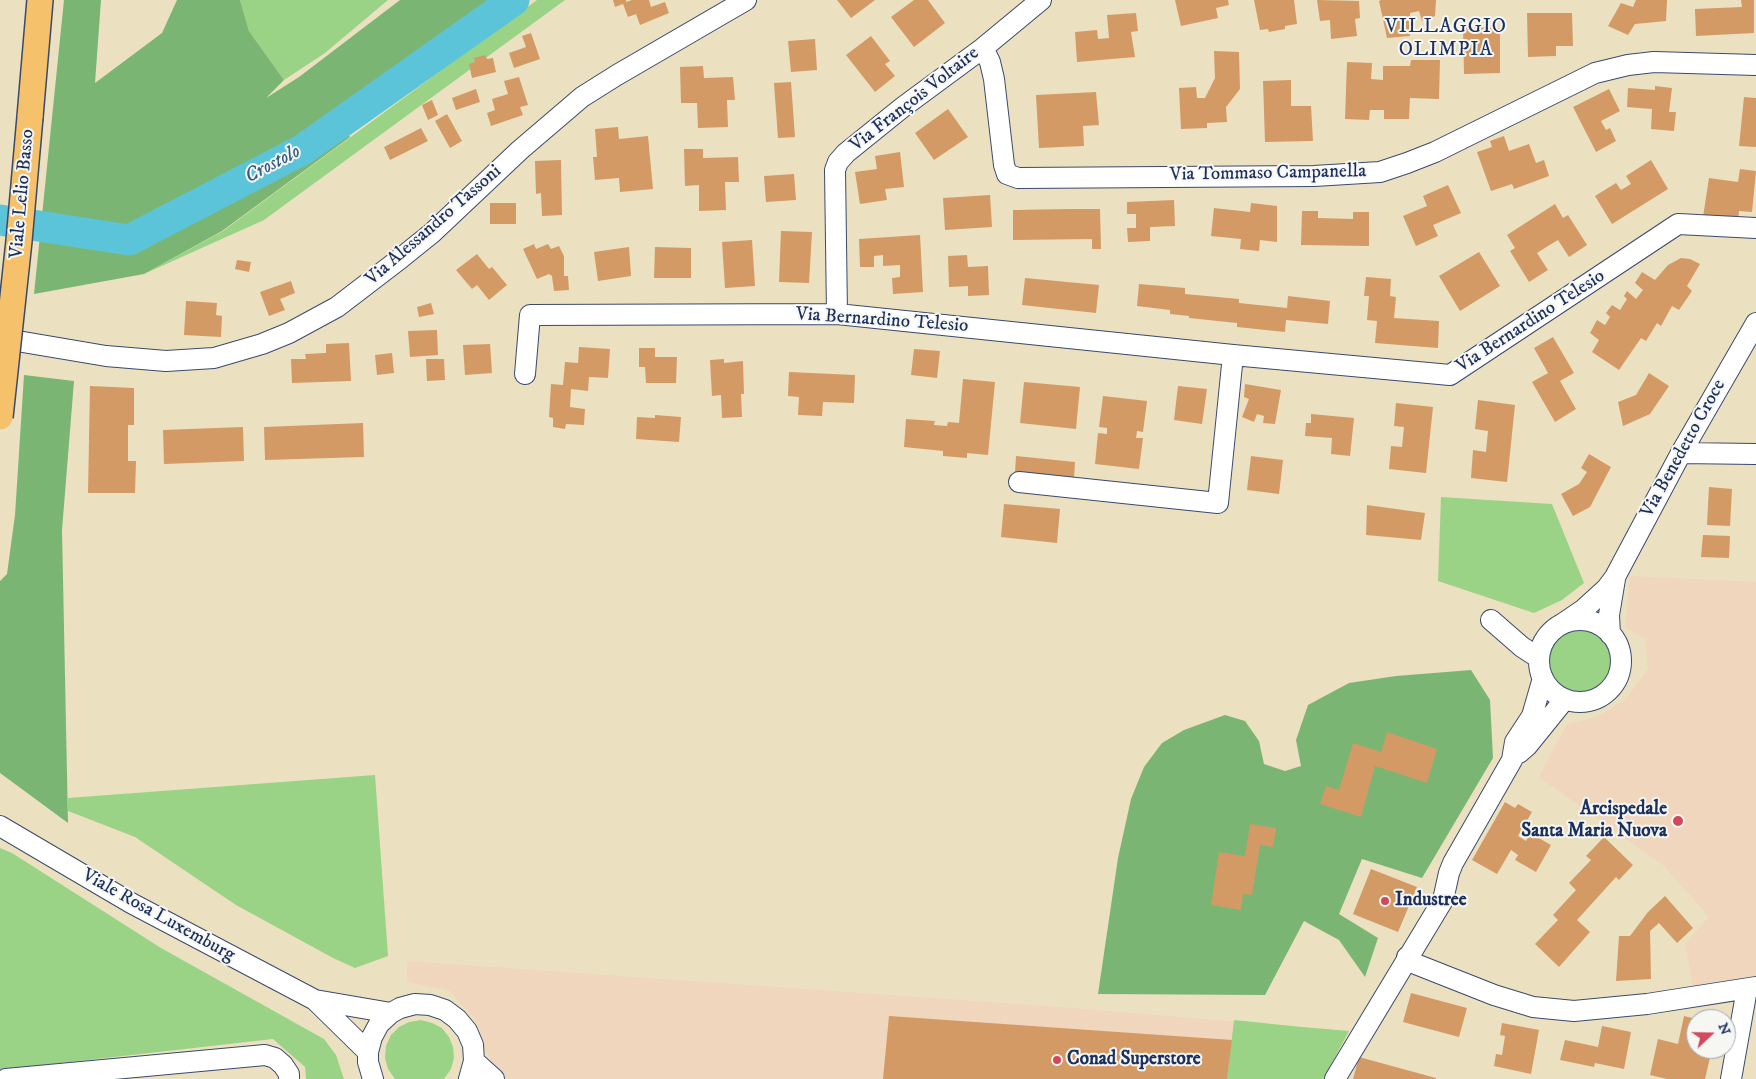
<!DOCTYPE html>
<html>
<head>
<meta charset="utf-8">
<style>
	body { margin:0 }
	#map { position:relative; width:1756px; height:1079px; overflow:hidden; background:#ebe1c1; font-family:"IM FELL DW Pica",serif }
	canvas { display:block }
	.north { position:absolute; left:1686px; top:1009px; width:50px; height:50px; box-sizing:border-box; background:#f6f6f2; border:1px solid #9ea6b7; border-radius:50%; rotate:69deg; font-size:14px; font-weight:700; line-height:20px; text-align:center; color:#1b2f5e }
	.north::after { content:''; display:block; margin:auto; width:18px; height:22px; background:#d1495b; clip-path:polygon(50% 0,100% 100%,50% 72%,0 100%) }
</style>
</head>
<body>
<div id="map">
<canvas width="1756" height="1079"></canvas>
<div class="north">N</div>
</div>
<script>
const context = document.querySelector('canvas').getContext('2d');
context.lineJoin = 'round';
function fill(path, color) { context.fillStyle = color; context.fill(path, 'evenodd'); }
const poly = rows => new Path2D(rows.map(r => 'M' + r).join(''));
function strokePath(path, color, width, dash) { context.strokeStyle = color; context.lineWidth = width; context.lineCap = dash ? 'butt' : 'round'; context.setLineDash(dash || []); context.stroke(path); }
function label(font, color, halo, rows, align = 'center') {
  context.font = font + ' "IM FELL DW Pica",serif'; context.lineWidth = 4; context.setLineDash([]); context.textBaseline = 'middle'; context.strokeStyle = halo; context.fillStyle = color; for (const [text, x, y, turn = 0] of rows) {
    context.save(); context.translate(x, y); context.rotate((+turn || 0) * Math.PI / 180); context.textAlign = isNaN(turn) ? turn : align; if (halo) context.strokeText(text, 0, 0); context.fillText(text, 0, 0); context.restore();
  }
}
fill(poly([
	[1630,576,1756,582,1756,982,1693,988,1685,944,1709,917,1663,865,1539,777,1567,724,1594,718,1625,700,1648,669,1645,639,1625,627],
	[407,961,1060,1007,1349,1031,1323,1079,508,1079,503,1077,495,1067,482,1045,478,1024,473,1017,450,991,407,982]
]), '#efd6bc');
fill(poly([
	[240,0,388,0,325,53,284,80,249,31],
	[537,0,565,0,264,220,144,274,223,231],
	[1441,497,1552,504,1584,583,1562,600,1534,613,1438,581],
	'1549 661a32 32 0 1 1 64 0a32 32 0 1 1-64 0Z',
	[375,775,388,956,355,968,333,958,236,905,135,837,68,811,68,798],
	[0,848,12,853,161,948,324,1039,336,1055,344,1079,306,1079,305,1067,273,1039,0,1070],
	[421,1020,432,1023,442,1028,449,1037,453,1047,454,1058,451,1069,444,1079,395,1079,388,1069,385,1058,386,1046,391,1035,399,1027,409,1022],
	[1234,1020,1302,1027,1349,1031,1323,1079,1227,1079]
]), '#9ad386');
fill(poly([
	[64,0,101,0,95,83,162,33,177,0,240,0,249,31,284,80,266,98,299,77,400,0,493,0,335,117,350,137,222,231,144,274,34,294],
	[24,375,74,381,62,530,68,823,0,773,0,581,7,574,15,515],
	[1471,670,1490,700,1493,758,1422,878,1362,859,1339,914,1378,938,1365,977,1339,940,1304,921,1265,995,1098,994,1118,858,1131,799,1144,767,1162,743,1184,730,1225,715,1245,721,1259,741,1264,764,1285,771,1301,766,1296,740,1308,705,1349,683,1396,676]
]), '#7bb573');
strokePath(poly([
	[0,220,129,240,302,150,514,0]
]), '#5cc4d9', 31);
fill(poly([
	[613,0,626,0,626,2,632,0,649,0,651,7,665,2,669,13,640,25,636,14,628,17,623,4,615,7],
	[837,0,875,0,851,18],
	[914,0,928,0,945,23,914,47,891,17],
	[1175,0,1228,0,1229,5,1216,8,1218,18,1181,26],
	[1254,0,1294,0,1297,24,1285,26,1285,29,1269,32,1268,29,1260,30],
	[1317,0,1359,1,1360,18,1355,19,1357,36,1331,39,1330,20,1320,21],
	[1381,0,1436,0,1435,16,1422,21,1419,11,1410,13,1410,36,1387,38,1379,1],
	[1636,0,1667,0,1666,21,1635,24,1628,35,1608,26,1621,3,1633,7],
	[1741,0,1754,0,1754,33,1696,36,1695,9,1742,7],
	[1136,13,1138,31,1131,32,1135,57,1077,62,1075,32,1097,30,1098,39,1109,38,1107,15],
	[1527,13,1572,13,1573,46,1556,46,1556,56,1528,57],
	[1463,27,1500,28,1500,73,1464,74],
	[531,33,540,59,514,68,509,53,526,47,522,36],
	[871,36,890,61,885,64,895,76,875,92,846,55],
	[815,39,817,70,791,72,788,41],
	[1214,51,1239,52,1240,89,1226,107,1227,122,1207,123,1207,128,1181,129,1179,88,1196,87,1197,98,1205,98,1215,78],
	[485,55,487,59,493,58,496,72,472,78,469,64,475,62,474,58],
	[1411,60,1440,60,1439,99,1410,98,1409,119,1384,119,1384,110,1370,110,1369,120,1345,119,1347,62,1372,63,1371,79,1383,80,1383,66,1410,66],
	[703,66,704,78,733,77,735,100,727,100,728,127,698,128,697,103,681,103,680,67],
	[519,77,528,105,520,107,523,115,491,126,487,113,495,110,492,99,508,94,504,81],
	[1291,80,1291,106,1311,106,1313,141,1265,142,1263,81],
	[791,82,795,137,778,138,774,83],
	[1655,86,1672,88,1669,112,1676,112,1674,131,1651,129,1652,109,1627,107,1628,88,1655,90],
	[476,89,480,102,456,110,452,98],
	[1609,89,1620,111,1601,121,1606,130,1610,128,1616,141,1596,152,1573,107],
	[1096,92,1099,125,1083,126,1084,146,1039,148,1036,95],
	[1744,97,1756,98,1756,147,1739,146],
	[432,100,438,115,428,120,422,105],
	[948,109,968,137,934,160,915,133],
	[447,114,462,141,450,148,435,121],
	[618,127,619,139,648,136,653,189,620,192,619,178,595,180,593,157,597,157,595,129],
	[421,128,428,141,390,160,384,147],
	[1504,136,1509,151,1529,144,1536,163,1544,160,1549,176,1514,189,1512,184,1491,191,1477,152,1492,147,1490,141],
	[684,149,703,149,703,158,738,157,739,182,725,182,726,210,699,211,699,185,685,186],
	[900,152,904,187,885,189,887,200,860,204,855,172,877,169,875,156],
	[561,160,562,215,542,216,541,193,536,194,535,161],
	[1651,160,1668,189,1612,224,1595,196,1616,183,1621,190,1631,184,1626,176],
	[1740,169,1756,171,1752,212,1739,211,1738,222,1703,217,1709,178,1738,182],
	[794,174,796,200,766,202,764,176],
	[1448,185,1461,213,1433,225,1438,236,1416,246,1403,216,1427,206,1423,196],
	[990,195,992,227,945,230,943,198],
	[1174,200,1175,226,1150,227,1150,241,1128,242,1127,228,1136,228,1136,214,1127,214,1127,202],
	[490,203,516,203,516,224,490,224],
	[1251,203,1277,206,1277,242,1260,240,1259,251,1240,249,1241,239,1211,236,1214,208,1250,212],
	[1555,204,1563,218,1568,215,1587,245,1569,257,1558,240,1548,246,1537,253,1548,270,1529,282,1510,251,1515,248,1507,235],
	[1068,209,1100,209,1101,249,1092,249,1092,239,1013,240,1013,210],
	[1302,211,1318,211,1318,218,1353,219,1353,212,1369,212,1369,246,1301,245],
	[781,231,812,232,809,283,779,282],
	[920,235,923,292,893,294,892,278,900,277,900,265,883,266,883,255,874,256,874,267,860,267,859,239],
	[752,240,755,286,725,288,722,242],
	[534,244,536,249,548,244,551,249,559,246,564,256,564,276,568,276,569,290,554,291,552,276,549,274,537,279,523,249],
	[629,247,631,276,598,281,594,252],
	[655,247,691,248,691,278,654,278],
	[1479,252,1500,286,1460,311,1439,276],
	[477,254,489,269,492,267,507,285,489,300,477,285,472,289,456,270],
	[967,255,968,267,988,266,989,295,968,296,968,286,949,287,948,256],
	[1681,258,1690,259,1700,264,1687,286,1692,291,1679,310,1672,306,1661,326,1657,323,1646,341,1641,338,1619,370,1592,352,1599,340,1590,333,1597,320,1605,325,1610,317,1606,313,1612,305,1620,310,1627,299,1624,296,1627,291,1636,299,1643,290,1635,283,1642,272,1655,280,1668,265],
	[237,260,251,262,249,272,235,269],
	[1366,277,1391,279,1390,296,1396,297,1394,318,1439,321,1438,348,1375,343,1377,321,1367,320,1369,296,1364,296],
	[1025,278,1099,285,1096,313,1022,305],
	[291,281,295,293,280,299,285,310,269,316,260,292],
	[1139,284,1185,288,1185,294,1239,299,1239,303,1287,308,1288,296,1330,301,1328,324,1286,320,1285,332,1237,327,1237,323,1189,318,1189,316,1170,314,1170,310,1137,306],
	[186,301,217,303,216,315,222,316,221,337,184,335],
	[431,303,434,314,419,317,417,307],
	[437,330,438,355,410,357,408,331],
	[1553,337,1574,373,1560,381,1576,409,1555,422,1532,382,1548,373,1534,348],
	[349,343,351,381,292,383,291,359,306,359,305,354,326,353,326,344],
	[490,344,492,373,465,375,463,345],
	[579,347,610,349,608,378,589,377,588,391,571,389,570,407,585,409,584,425,566,424,565,429,553,427,553,418,549,417,551,384,563,385,565,362,578,363],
	[639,348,655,348,655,357,677,357,676,383,646,383,645,367,639,367],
	[914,349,940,351,937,378,911,375],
	[392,353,394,373,377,375,375,355],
	[426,359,444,359,445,380,427,381],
	[724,359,724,363,743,361,744,394,741,394,742,417,722,418,721,395,712,396,710,360],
	[789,372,855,375,854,403,823,402,822,416,798,415,799,397,788,396],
	[1649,373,1669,386,1650,414,1623,426,1618,402,1636,395],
	[963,379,995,382,988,455,967,453,967,458,943,456,943,451,904,447,906,419,935,421,934,425,947,426,948,422,959,423],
	[1024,382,1080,387,1076,429,1020,423],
	[1245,384,1281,390,1275,424,1263,423,1264,416,1257,414,1254,422,1242,417,1249,399,1244,397],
	[90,386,134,388,134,425,128,425,128,461,136,461,135,493,88,493],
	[1178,386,1207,389,1202,424,1174,420],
	[1103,396,1147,401,1143,432,1137,431,1136,438,1143,438,1139,469,1095,464,1098,433,1107,434,1107,428,1099,427],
	[1478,400,1515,405,1507,482,1471,478,1473,450,1486,452,1488,431,1475,429],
	[1396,403,1433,407,1426,473,1389,469,1391,446,1402,447,1404,427,1394,426],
	[1311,414,1354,418,1350,456,1331,454,1332,438,1305,436,1306,423,1311,423],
	[655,415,681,417,679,442,636,439,637,417,655,418],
	[363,423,364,457,265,460,264,427],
	[243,427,244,461,164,464,163,430],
	[1589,454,1611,467,1590,507,1573,516,1561,494,1579,484,1587,472,1581,468],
	[1016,456,1075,462,1074,479,1015,473],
	[1251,456,1283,460,1279,494,1247,490],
	[1709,487,1732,489,1730,526,1707,525],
	[1004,504,1060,509,1057,543,1001,537],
	[1367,505,1425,513,1421,540,1366,535],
	[1703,535,1730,536,1729,558,1701,557],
	[1387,732,1437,749,1427,783,1375,766,1361,817,1320,804,1326,786,1339,790,1353,743,1381,752],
	[1505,802,1515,808,1518,804,1532,812,1518,836,1526,841,1530,833,1551,845,1536,872,1515,860,1518,855,1511,850,1497,874,1472,860],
	[1250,824,1276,828,1273,847,1260,845,1252,895,1243,894,1241,910,1211,905,1219,852,1245,856],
	[1604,837,1633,865,1619,880,1616,877,1577,920,1590,932,1559,967,1535,944,1558,920,1553,915,1576,890,1569,883,1591,860,1586,856],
	[1371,869,1417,887,1398,932,1353,914],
	[1665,896,1693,928,1677,943,1659,923,1650,931,1651,979,1616,981,1619,936,1630,936,1648,912],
	[1411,993,1467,1008,1459,1037,1403,1022],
	[889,1016,1232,1040,1227,1079,883,1079],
	[1684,1016,1696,1019,1696,1049,1712,1049,1705,1079,1667,1079,1650,1075,1658,1039,1678,1044],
	[1502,1023,1539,1030,1531,1074,1494,1066,1496,1054,1502,1055,1505,1036,1500,1035],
	[1602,1026,1631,1032,1624,1069,1595,1063,1594,1067,1560,1060,1565,1040,1598,1047],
	[1359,1057,1436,1078,1436,1079,1353,1079]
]), '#d39a65');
const minor = poly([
	[983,48,990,62,994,79,1004,165,1007,174,1018,178,1314,176,1380,172,1407,163,1435,152,1595,73,1628,65,1654,62,1756,65],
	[837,314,835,170,838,162,846,153,903,107,983,48,1041,0],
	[0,338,106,356,166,361,214,358,262,344,289,333,337,307,401,258,432,233,520,150,582,97,617,75,746,0],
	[525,374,530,315,837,314,1233,355,1450,375,1678,224,1756,228],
	[1681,453,1756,454],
	[1019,482,1218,503,1233,355],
	[1491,620,1522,647,1539,658],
	'1539 661a41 41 0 1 1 82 0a41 41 0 1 1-82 0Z',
	[1562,624,1584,609,1606,589,1615,577,1681,453,1756,323],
	[1610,634,1609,615,1615,579],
	[1519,753,1527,746,1565,699],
	[0,826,131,903,315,1000,368,1052],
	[1407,957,1413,963,1494,995,1533,1007,1574,1011,1647,1004,1756,987],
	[315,1000,391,1013],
	[474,1061,494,1079],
	[6,1079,265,1055,275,1058,283,1065,289,1074,289,1079],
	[373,1079,368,1062,368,1052,372,1037,379,1024,391,1013,400,1008,415,1004,430,1005,445,1010,457,1019,467,1031,473,1045,474,1061,469,1079],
	[1335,1079,1443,900,1449,873,1453,863,1512,760,1515,742,1532,716,1543,678],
	[1731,1079,1747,989]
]);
const major = poly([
	[30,117,40,0]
]);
strokePath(minor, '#3a4a6d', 22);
strokePath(major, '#3a4a6d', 28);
strokePath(minor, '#fff', 20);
strokePath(major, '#f5c16b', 25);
const majorBridge = poly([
	[0,417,19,241,30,117]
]);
strokePath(majorBridge, '#3a4a6d', 28, []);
strokePath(majorBridge, '#f5c16b', 25);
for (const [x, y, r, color] of [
	[1678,821,6,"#d1495b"],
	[1385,901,5,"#d1495b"],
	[1057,1060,5,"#d1495b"]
]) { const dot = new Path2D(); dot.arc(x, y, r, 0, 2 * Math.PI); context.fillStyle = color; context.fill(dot); strokePath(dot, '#f6f6f2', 2); }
label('19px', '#1b2f5e', '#f6f6f2', [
	["Via François Voltaire",915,100,-38],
	["Via Tommaso Campanella",1268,174,-1],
	["Viale Lelio Basso",23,194,-85],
	["Via Alessandro Tassoni",434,226,-41],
	["Via Bernardino Telesio",882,321,4],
	["Via Bernardino Telesio",1531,322,-33],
	["Via Benedetto Croce",1684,449,-61],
	["Viale Rosa Luxemburg",158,916,29]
]);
label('bold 19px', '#1b2f5e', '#f6f6f2', [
	["Arcispedale",1667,810,"right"],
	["Santa Maria Nuova",1667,832,"right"],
	["Industree",1395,901],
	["Conad Superstore",1067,1060]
], 'left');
context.letterSpacing = '1px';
label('20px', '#1b2f5e', '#f6f6f2', [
	["VILLAGGIO",1446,28],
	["OLIMPIA",1446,51]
]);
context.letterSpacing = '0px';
label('italic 20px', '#2e5c83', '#f6f6f2', [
	["Crostolo",273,165,-28]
]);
</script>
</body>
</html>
